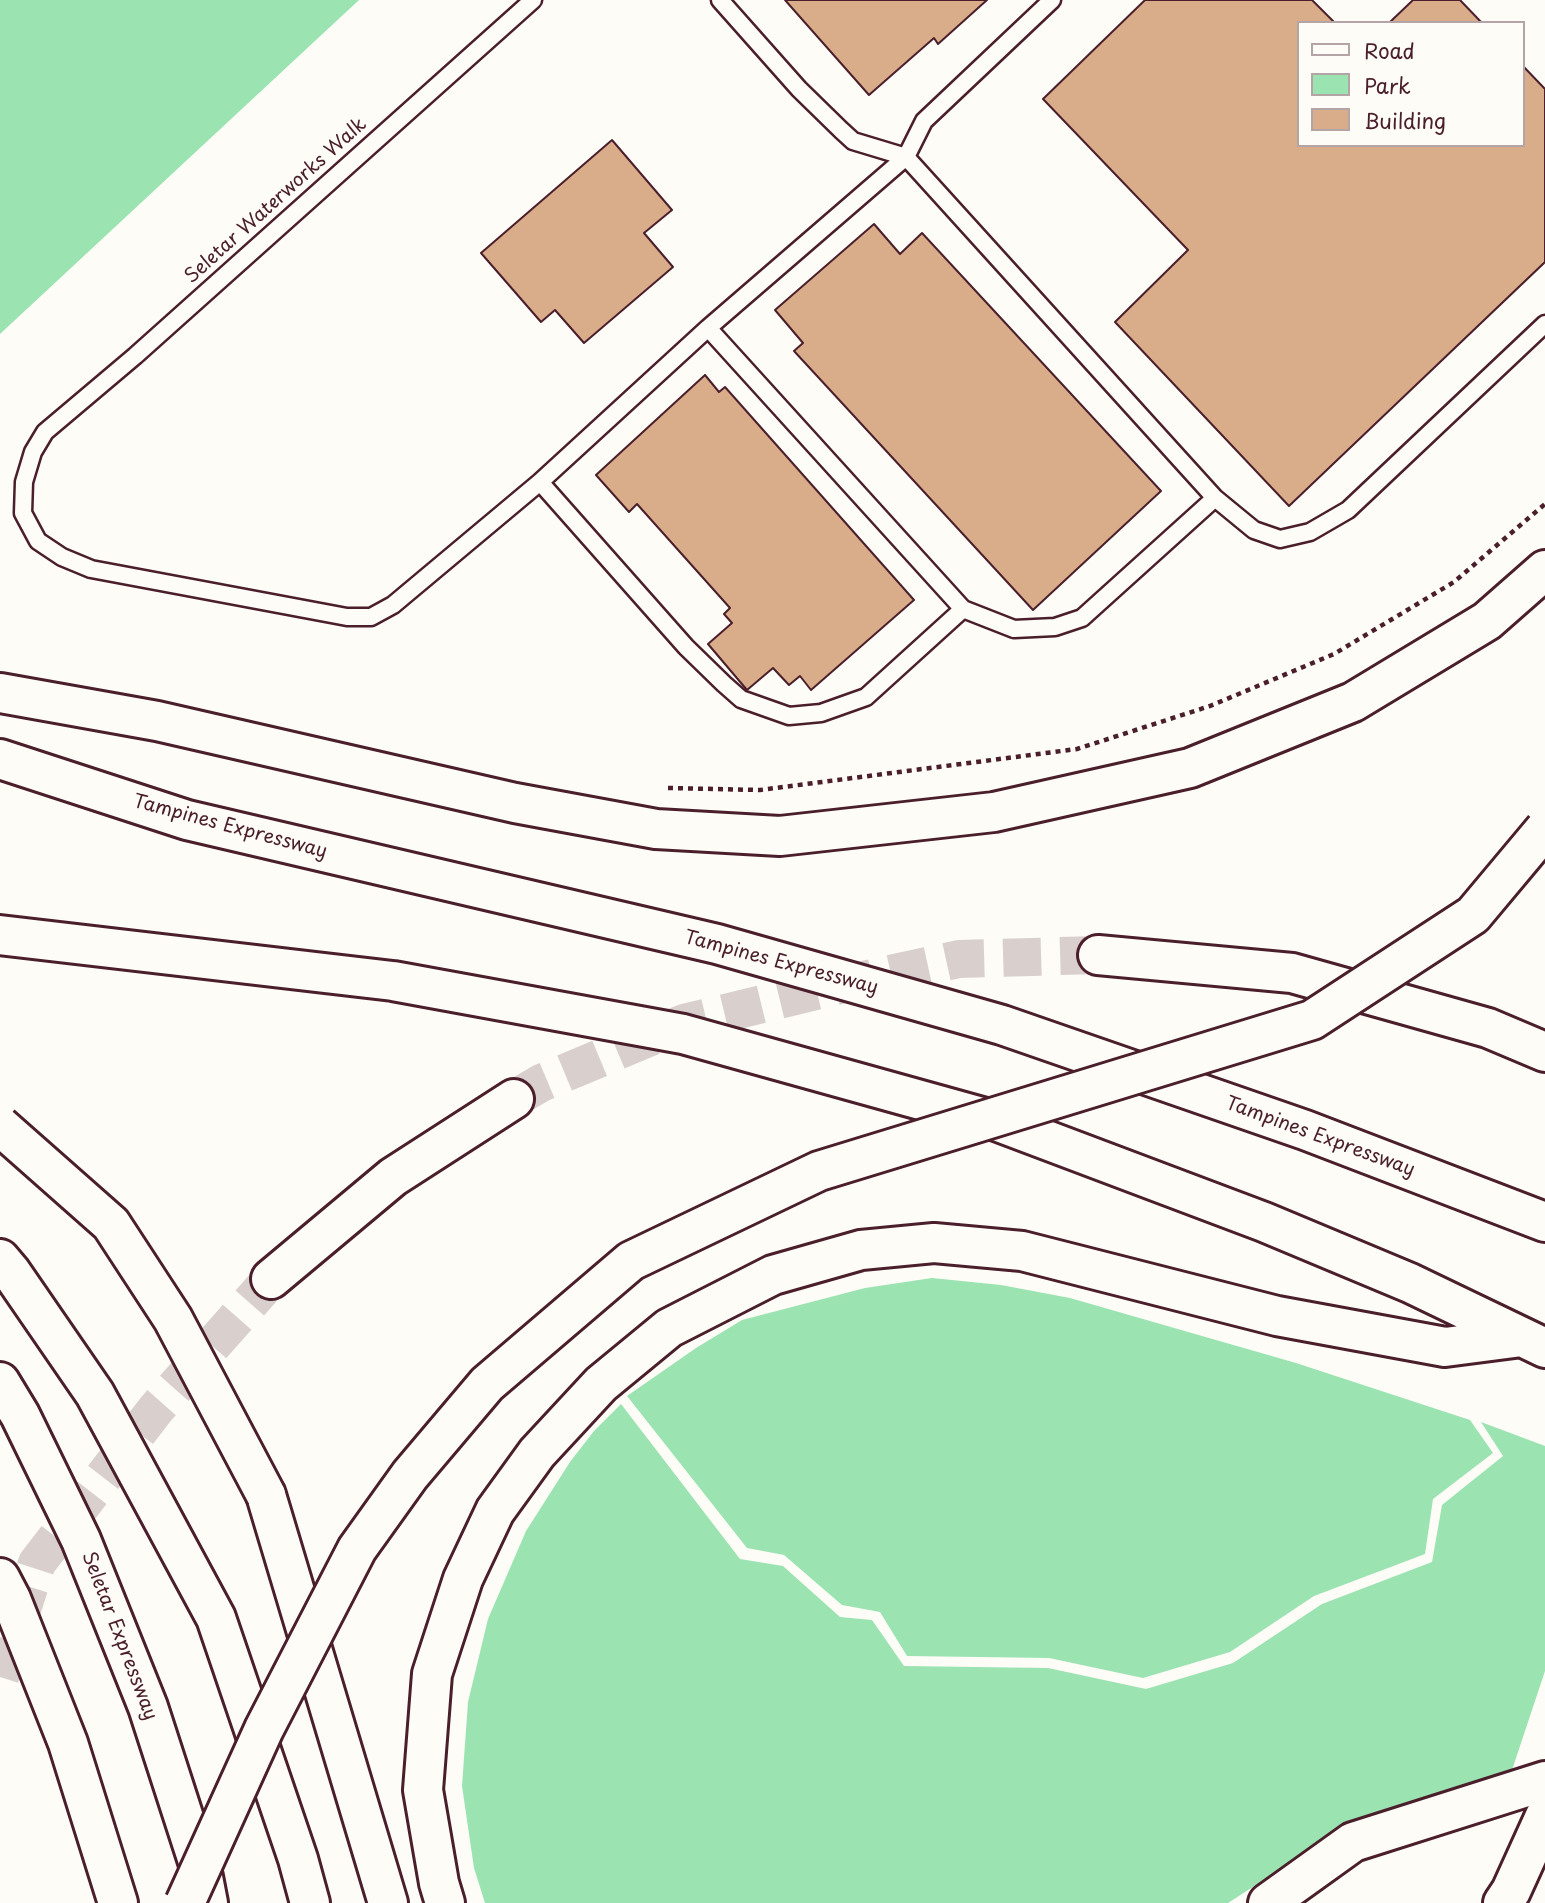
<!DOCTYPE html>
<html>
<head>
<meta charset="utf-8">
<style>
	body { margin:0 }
	#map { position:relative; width:1545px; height:1903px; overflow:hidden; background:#fdfcf7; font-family:"Playpen Sans",sans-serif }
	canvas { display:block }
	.legend { position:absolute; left:1297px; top:21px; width:228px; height:126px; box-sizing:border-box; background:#fdfcf7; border:2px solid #b5a4a5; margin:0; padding:9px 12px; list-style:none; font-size:21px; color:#4a1f2b }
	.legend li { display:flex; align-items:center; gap:14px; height:35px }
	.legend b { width:35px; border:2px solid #b5a4a5 }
</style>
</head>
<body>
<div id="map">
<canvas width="1545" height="1903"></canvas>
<ul class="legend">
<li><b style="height:9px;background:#fdfcf7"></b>Road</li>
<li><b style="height:19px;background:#9be3b1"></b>Park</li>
<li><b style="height:19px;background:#d9ad8a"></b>Building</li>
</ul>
</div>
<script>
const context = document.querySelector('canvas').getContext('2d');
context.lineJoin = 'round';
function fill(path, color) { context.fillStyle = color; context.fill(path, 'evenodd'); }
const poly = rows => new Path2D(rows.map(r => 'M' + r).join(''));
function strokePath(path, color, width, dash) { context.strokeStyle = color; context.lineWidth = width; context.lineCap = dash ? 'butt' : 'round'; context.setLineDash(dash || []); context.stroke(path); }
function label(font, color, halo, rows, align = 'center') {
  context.font = font + ' "Playpen Sans",sans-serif'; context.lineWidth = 5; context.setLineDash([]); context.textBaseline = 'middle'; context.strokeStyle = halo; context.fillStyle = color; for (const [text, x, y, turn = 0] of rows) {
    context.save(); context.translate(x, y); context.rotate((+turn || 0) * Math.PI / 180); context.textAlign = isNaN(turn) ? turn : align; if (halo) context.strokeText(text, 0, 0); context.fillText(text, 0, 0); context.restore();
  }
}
fill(poly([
	[0,0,359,0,0,334],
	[932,1278,1001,1285,1070,1298,1296,1363,1470,1420,1493,1453,1433,1499,1425,1554,1314,1596,1230,1652,1143,1678,1049,1658,907,1656,880,1612,842,1605,784,1555,747,1548,627,1396,696,1348,742,1320,865,1288],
	[621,1404,740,1559,783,1566,840,1617,872,1620,904,1666,1048,1668,1146,1689,1233,1663,1322,1604,1432,1562,1442,1505,1503,1456,1481,1422,1545,1446,1545,1671,1512,1770,1388,1814,1327,1839,1228,1903,485,1903,474,1868,462,1786,468,1702,488,1619,526,1531,570,1462,594,1431]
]), '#9be3b1');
const building = poly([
	[785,0,987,0,938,44,934,38,869,95,785,0],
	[1145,0,1312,0,1335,23,1298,23,1298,145,1522,145,1522,65,1545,89,1545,262,1289,506,1115,322,1188,250,1043,99,1145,0],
	[1413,0,1460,0,1482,23,1389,23,1413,0],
	[612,140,672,210,644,233,673,267,584,343,555,310,541,322,481,253,612,140],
	[874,224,900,254,922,233,1161,491,1033,610,794,351,803,343,775,310,874,224],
	[705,375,719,392,725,387,914,600,811,690,800,676,789,685,773,668,747,690,708,644,732,623,724,614,730,608,637,504,629,512,596,475,705,375]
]);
fill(building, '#d9ad8a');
strokePath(building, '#4a1f2b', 2);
strokePath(poly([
	[514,1099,541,1083,684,1023,840,985,959,959,1098,955],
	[0,1677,37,1563,156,1409,271,1279]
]), '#d9d0ce', 38, [38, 19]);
const service = poly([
	[533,0,135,356,45,432,33,452,24,482,23,513,38,541,62,557,91,569,347,617,371,617,393,605,540,482,708,328,906,157,924,121,1052,0],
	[720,0,799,89,841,130,853,141,906,157,1215,498,1254,530,1280,539,1310,532,1348,510,1545,324],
	[708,328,963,609,1014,629,1055,627,1082,618,1215,498],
	[540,482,686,647,724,684,741,699,789,716,821,713,866,697,963,609]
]);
const primary = poly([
	[1098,955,1292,973,1488,1028,1545,1052],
	[271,1279,393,1177,514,1099]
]);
const motorway = poly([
	[0,693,157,721,515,803,656,829,780,836,994,812,1190,768,1353,702,1487,621,1545,570],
	[0,759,187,820,717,944,1002,1025,1305,1130,1545,1222],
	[0,935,393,981,683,1034,996,1121,1264,1222,1410,1283,1545,1348],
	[0,1259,11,1272,95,1394,216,1618,298,1859,310,1903],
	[0,1382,20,1415,81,1540,148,1707,203,1877,208,1903],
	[266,1495,388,1903],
	[0,1578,11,1599,68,1743,118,1903],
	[445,1903,439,1883,423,1790,432,1674,463,1579,495,1511,537,1453,601,1384,669,1328,773,1275,861,1250,934,1243,1022,1251,1277,1316,1445,1347,1522,1337],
	[1268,1903,1353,1842,1545,1781],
	[1503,1903,1511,1891,1545,1816]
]);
strokePath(service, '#4a1f2b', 21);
strokePath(primary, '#4a1f2b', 44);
strokePath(motorway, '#4a1f2b', 44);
strokePath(poly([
	[668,788,760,790,1077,749,1210,706,1334,654,1454,582,1545,504]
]), '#4a1f2b', 4.5, [5, 5]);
strokePath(service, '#fdfcf7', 16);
strokePath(primary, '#fdfcf7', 38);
strokePath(motorway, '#fdfcf7', 38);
const secondaryBridge = poly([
	[185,1903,264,1729,357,1549,410,1475,487,1384,631,1261,819,1171,1312,1020,1473,915,1545,829]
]);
const motorwayBridge = poly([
	[0,1126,111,1224,173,1319,266,1495]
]);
strokePath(secondaryBridge, '#4a1f2b', 44, []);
strokePath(motorwayBridge, '#4a1f2b', 44, []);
strokePath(secondaryBridge, '#fdfcf7', 38);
strokePath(motorwayBridge, '#fdfcf7', 38);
label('19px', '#4a1f2b', '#fdfcf7', [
	["Seletar Waterworks Walk",276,201,-42],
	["Tampines Expressway",230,827,15],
	["Tampines Expressway",781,963,15],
	["Tampines Expressway",1320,1137,20],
	["Seletar Expressway",119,1636,69]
]);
</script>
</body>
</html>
